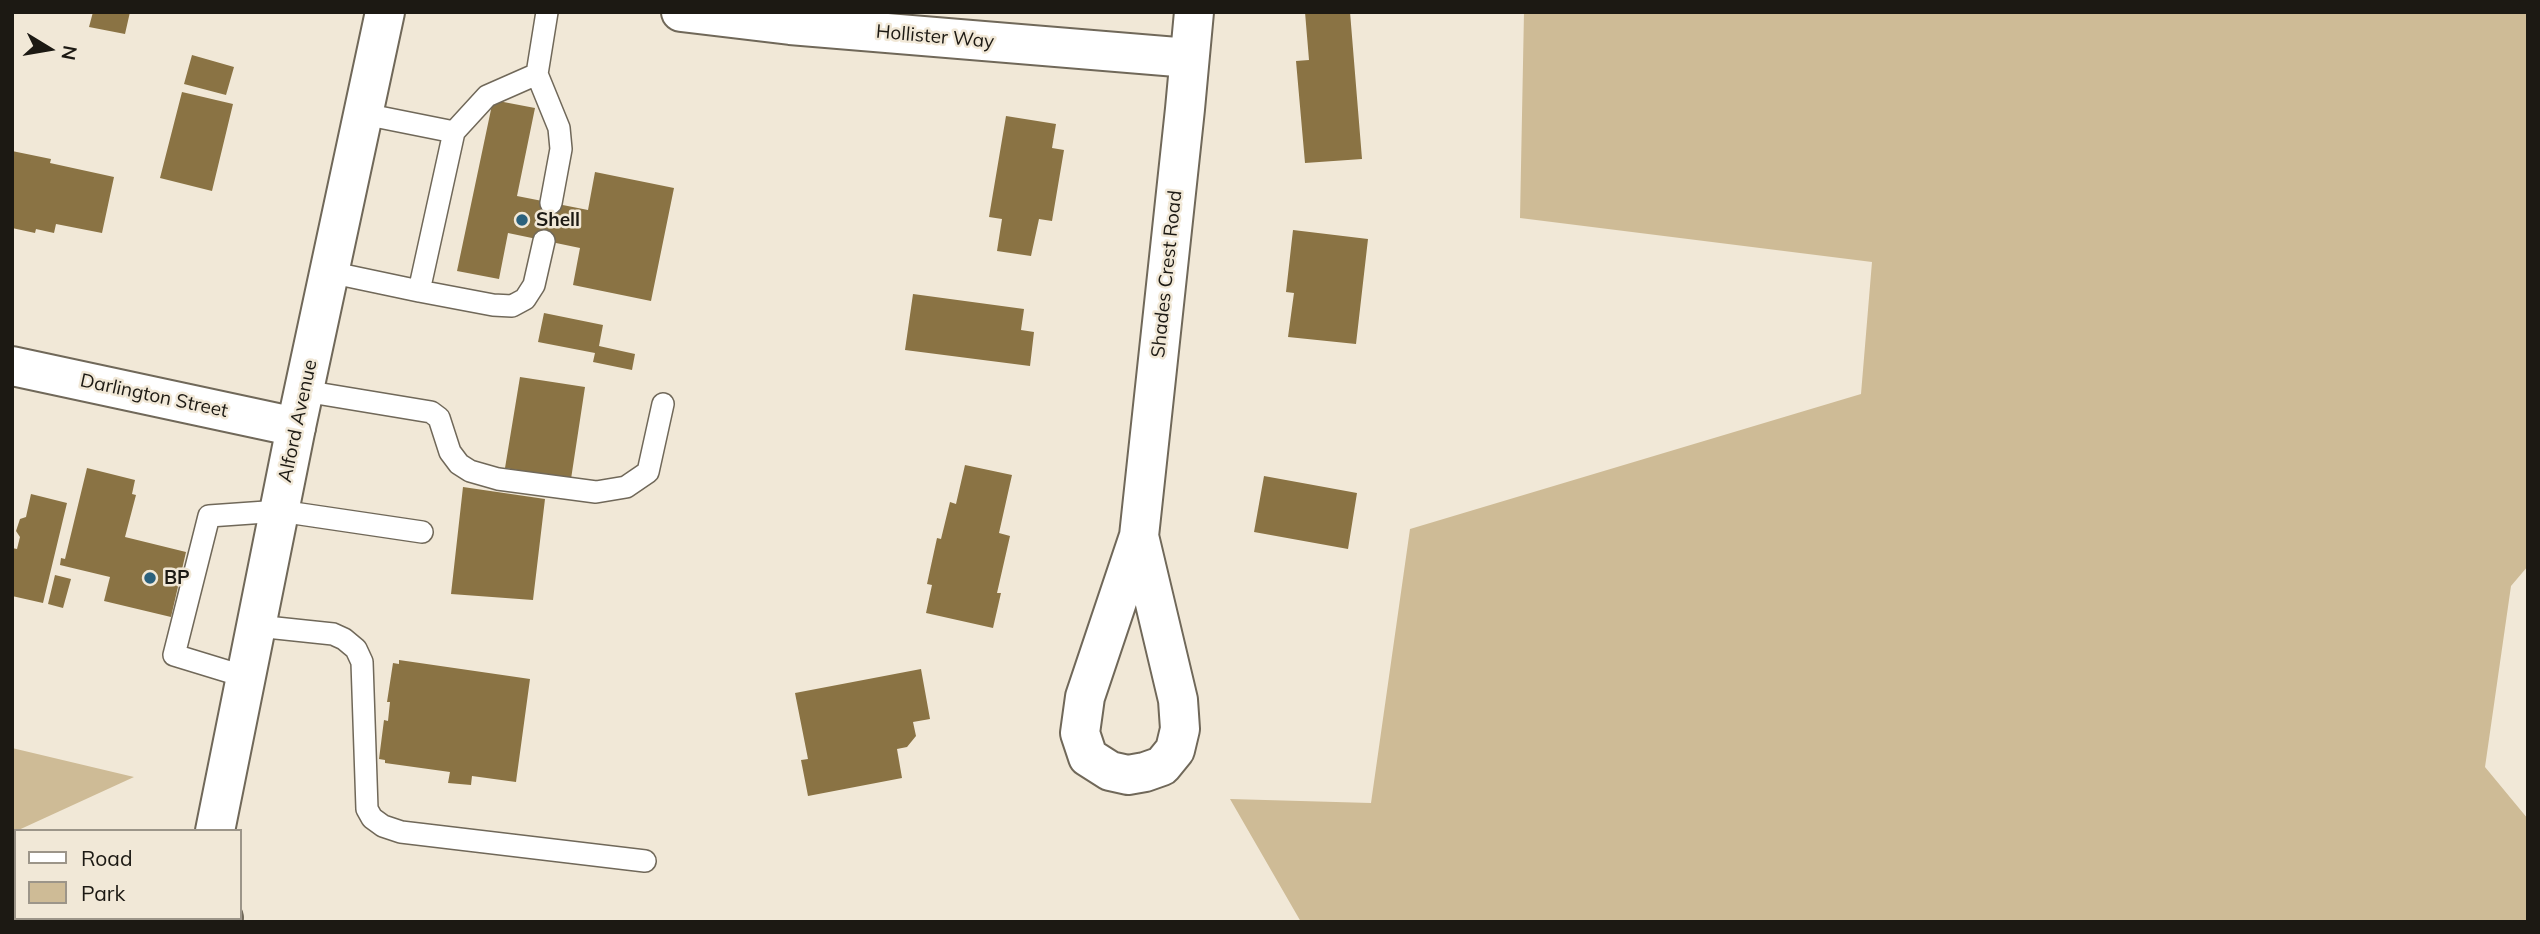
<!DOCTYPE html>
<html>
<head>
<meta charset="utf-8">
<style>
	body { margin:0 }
	#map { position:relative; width:2540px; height:934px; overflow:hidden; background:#f1e8d7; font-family:Mulish,sans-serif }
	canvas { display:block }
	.frame { position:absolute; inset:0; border:14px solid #1c1913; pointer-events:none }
	.legend { position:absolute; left:14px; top:829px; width:228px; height:91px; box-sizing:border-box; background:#f1e8d7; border:2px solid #9c9589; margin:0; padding:9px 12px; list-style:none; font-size:21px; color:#1c1913 }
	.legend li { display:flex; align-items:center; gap:14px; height:35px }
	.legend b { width:35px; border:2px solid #9c9589 }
	.north { position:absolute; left:14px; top:14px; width:70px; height:70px; -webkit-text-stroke:5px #f1e8d7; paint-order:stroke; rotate:101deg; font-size:19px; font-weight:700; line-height:28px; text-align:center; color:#1c1913 }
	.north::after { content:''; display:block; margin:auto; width:24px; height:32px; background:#1c1913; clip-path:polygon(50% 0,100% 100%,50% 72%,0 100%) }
</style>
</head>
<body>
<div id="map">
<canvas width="2540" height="934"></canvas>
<div class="frame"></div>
<ul class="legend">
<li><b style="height:9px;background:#fff"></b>Road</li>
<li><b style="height:19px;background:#cebb96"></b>Park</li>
</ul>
<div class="north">N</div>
</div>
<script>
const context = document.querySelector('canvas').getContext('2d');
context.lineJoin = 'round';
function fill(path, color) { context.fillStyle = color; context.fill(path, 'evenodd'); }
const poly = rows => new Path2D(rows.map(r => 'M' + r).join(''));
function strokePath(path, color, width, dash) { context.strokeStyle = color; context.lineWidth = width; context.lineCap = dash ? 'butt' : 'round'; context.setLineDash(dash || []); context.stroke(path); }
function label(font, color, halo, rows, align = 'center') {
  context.font = font + ' Mulish,sans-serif'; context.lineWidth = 5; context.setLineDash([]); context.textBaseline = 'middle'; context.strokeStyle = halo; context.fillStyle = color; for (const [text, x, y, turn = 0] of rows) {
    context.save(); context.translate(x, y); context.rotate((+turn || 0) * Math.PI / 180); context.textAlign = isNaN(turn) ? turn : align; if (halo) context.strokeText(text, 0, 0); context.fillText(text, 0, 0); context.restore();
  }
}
fill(poly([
	[1524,12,2528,12,2528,566,2511,586,2485,767,2528,819,2528,922,1301,922,1230,799,1371,803,1410,529,1861,394,1872,262,1520,218],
	[12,748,134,777,12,833]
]), '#cebb96');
fill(poly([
	[93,12,130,12,125,34,89,27],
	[1305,12,1350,12,1362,159,1305,163,1296,61,1309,60],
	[192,55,234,67,226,95,184,84],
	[182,92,233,104,212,191,160,178],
	[493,100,535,108,517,196,588,210,595,172,674,188,651,301,573,285,580,248,508,233,499,279,457,271],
	[1006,116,1056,124,1052,148,1064,150,1052,221,1039,219,1031,256,997,251,1002,219,989,217],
	[12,151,51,159,50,163,114,177,102,233,56,224,54,233,36,229,35,233,12,228],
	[1293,230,1368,239,1356,344,1288,337,1294,293,1286,292],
	[913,294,1024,309,1021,330,1034,332,1030,366,905,350],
	[544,313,603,325,599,346,635,354,632,370,593,362,595,353,538,342],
	[520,377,585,387,571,479,505,468],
	[965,465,1012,475,999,533,1010,536,997,593,1001,593,993,628,926,613,932,585,927,584,937,538,941,539,950,502,956,504],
	[87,468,135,480,132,494,136,495,125,537,186,552,171,617,104,601,110,577,60,565,61,558,65,559],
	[1264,476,1357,493,1348,549,1254,532],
	[463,487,545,499,533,600,451,594],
	[31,494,67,503,43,603,12,596,12,548,17,549,20,537,16,531,20,519,26,517],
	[55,575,71,579,63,608,48,604],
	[399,660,530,679,516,782,472,776,471,785,448,783,450,772,385,763,385,760,379,759,384,720,388,721,390,702,387,702,393,663,399,664],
	[921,669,930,719,913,722,916,736,907,747,897,749,902,778,808,796,801,760,808,759,795,693]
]), '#8a7344');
const service = poly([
	[537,74,559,128,561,149,551,203],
	[364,114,454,132,487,96,537,74,547,12],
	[329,272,419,291,454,132],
	[419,291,493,305,512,306,525,299,534,285,544,241],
	[304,391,431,412,439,418,450,452,459,464,470,471,498,479,596,492,626,487,648,472,663,404],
	[257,626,333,634,344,639,356,649,362,662,367,809,372,818,383,826,401,832,645,861],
	[246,677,174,655,209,516,280,511,422,532]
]);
const minor = poly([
	[681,12,790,25,1189,58],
	[12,366,296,427],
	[12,878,16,877]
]);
const tertiary = poly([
	[1139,536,1178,700,1180,729,1175,750,1162,766,1145,772,1128,775,1110,771,1088,757,1080,733,1085,697,1139,536,1185,109,1194,12],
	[215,831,296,427,385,12],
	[168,922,168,918],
	[222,922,223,918]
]);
strokePath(service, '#706859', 24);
strokePath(minor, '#706859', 42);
strokePath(tertiary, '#706859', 42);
strokePath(service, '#fff', 21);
strokePath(minor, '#fff', 38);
strokePath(tertiary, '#fff', 38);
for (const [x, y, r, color] of [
	[522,220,7,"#2b617d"],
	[150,578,7,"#2b617d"]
]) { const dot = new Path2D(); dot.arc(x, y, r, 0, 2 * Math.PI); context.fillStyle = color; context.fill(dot); strokePath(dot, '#f1e8d7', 2.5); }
label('19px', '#1c1913', '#f1e8d7', [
	["Hollister Way",935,37,5],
	["Shades Crest Road",1167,274,-84],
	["Darlington Street",154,396,12],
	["Alford Avenue",298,421,-78]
]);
label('bold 19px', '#1c1913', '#f1e8d7', [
	["Shell",536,220],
	["BP",164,578]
], 'left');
</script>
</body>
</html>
